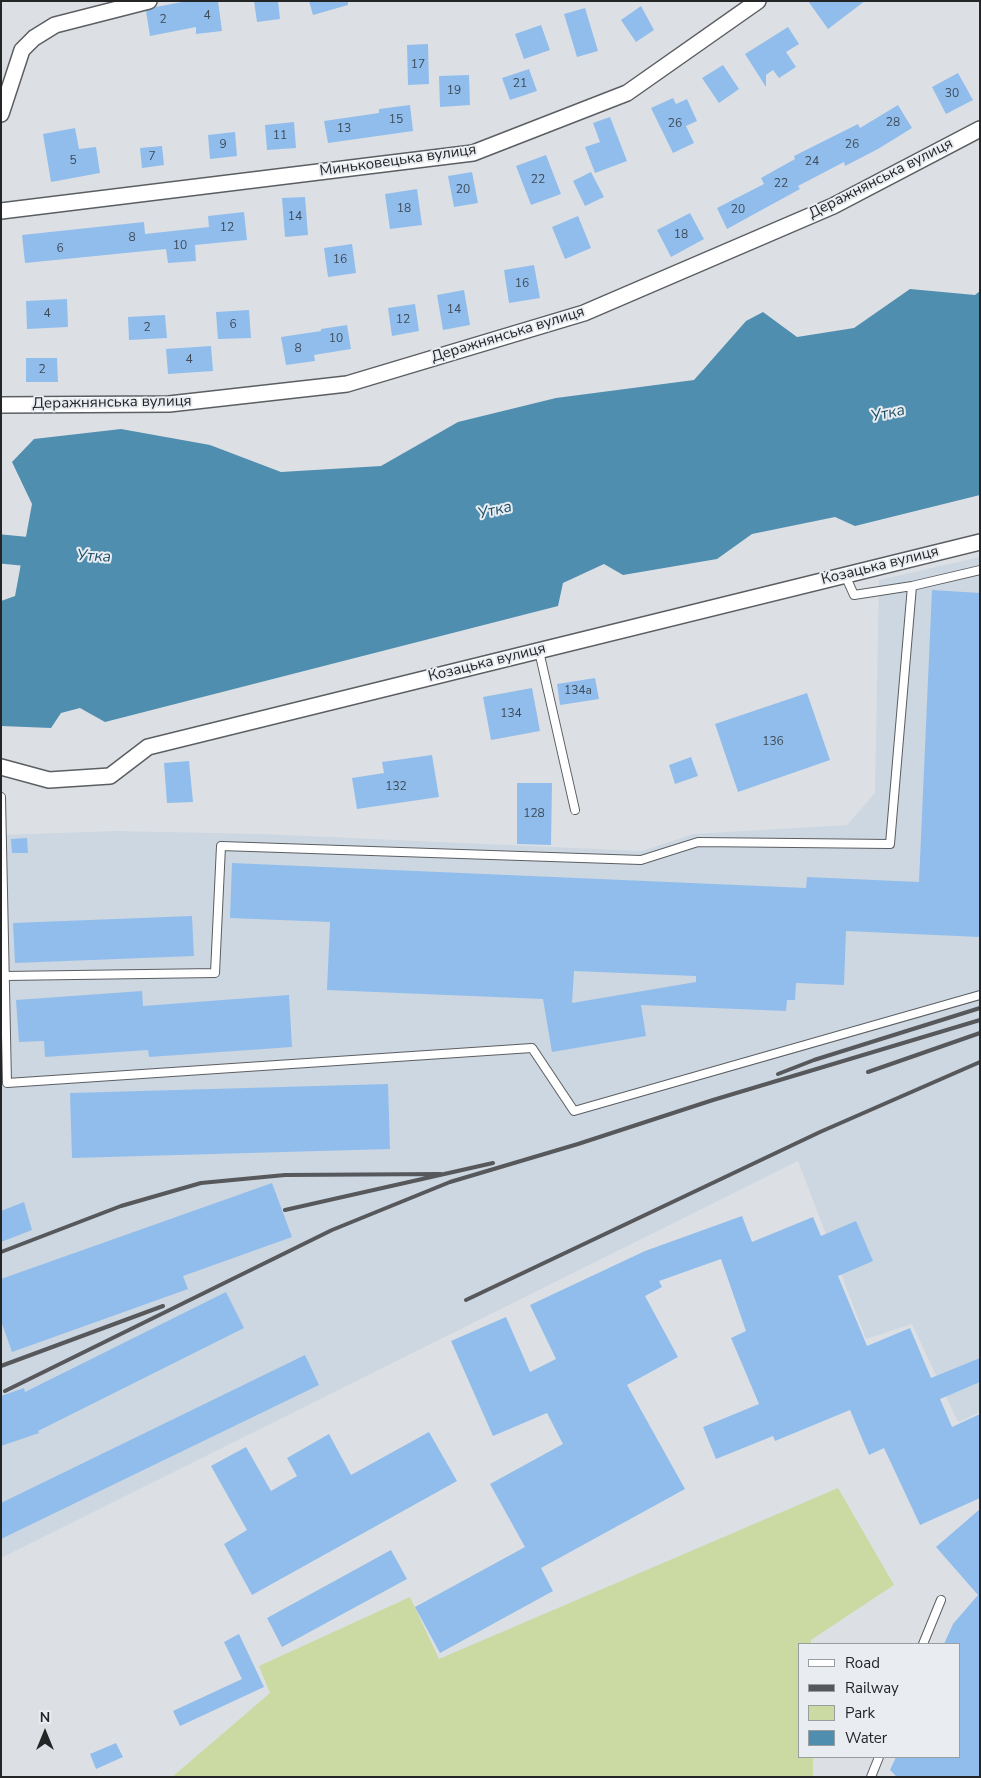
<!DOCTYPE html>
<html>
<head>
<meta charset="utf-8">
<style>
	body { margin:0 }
	#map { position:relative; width:981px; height:1778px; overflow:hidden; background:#dce0e4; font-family:"Nunito Sans",sans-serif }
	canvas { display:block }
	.frame { position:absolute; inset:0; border:2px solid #232527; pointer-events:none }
	.legend { position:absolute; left:798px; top:1643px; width:162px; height:115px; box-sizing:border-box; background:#e9edf1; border:1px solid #9a9da0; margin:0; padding:6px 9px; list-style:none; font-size:15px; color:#232527 }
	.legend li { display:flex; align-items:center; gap:10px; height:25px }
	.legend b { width:25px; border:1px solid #9a9da0 }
	.north { position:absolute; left:20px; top:1708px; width:50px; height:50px; -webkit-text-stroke:4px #e9edf1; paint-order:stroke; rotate:0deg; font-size:14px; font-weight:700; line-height:20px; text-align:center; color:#232527 }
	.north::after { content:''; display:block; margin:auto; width:18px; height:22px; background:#232527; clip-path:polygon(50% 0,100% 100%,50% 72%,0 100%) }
</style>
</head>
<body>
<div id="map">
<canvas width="981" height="1778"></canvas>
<div class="frame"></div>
<ul class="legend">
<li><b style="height:6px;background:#fff"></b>Road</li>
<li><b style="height:6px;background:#56585b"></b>Railway</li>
<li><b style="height:14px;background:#cbd9a3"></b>Park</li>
<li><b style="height:14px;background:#508eb0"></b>Water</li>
</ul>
<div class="north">N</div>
</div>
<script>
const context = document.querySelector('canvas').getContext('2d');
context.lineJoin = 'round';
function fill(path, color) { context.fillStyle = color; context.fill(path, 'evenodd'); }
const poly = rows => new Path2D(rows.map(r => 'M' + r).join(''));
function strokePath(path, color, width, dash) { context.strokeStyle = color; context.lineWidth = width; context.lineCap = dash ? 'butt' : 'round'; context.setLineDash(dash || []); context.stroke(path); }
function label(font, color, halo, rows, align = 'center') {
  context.font = font + ' "Nunito Sans",sans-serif'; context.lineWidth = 4; context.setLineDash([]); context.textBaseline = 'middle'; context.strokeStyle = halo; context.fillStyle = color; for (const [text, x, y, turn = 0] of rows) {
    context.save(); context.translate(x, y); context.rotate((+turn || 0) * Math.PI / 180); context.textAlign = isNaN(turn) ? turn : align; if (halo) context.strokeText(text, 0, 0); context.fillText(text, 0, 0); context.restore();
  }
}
fill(poly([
	[980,557,980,1412,958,1422,912,1324,866,1339,798,1161,1,1558,1,835,116,831,262,834,642,851,693,834,847,825,875,793,879,580]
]), '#cdd7e1');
fill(poly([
	[838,1488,894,1585,811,1640,811,1644,800,1644,800,1757,813,1757,813,1777,172,1777,270,1693,259,1666,410,1597,439,1659]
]), '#cbd9a3');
fill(poly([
	[910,289,975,295,980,291,980,495,855,526,835,517,752,534,717,559,623,575,604,564,563,583,558,606,105,722,80,708,61,713,51,728,1,726,1,601,15,596,32,504,12,462,34,439,121,429,210,445,281,472,381,466,458,422,556,398,694,380,746,321,763,312,797,337,854,328]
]), '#508eb0');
strokePath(poly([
	[1,549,63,555]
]), '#508eb0', 29);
fill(poly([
	[187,1,218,1,222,31,196,34,196,27,150,36,146,11,156,7],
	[254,1,278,1,280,19,257,22],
	[309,1,348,1,348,5,313,15],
	[808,1,865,1,828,29],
	[641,6,654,30,636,42,621,20],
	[585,8,598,51,577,57,564,14],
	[541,25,550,50,524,59,515,34],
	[788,27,799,44,786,52,796,67,779,78,773,70,766,75,766,87,745,54],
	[428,44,429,84,408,85,407,45],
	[723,65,739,89,719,103,702,78],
	[529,69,537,91,510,100,502,78],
	[958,73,973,100,946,114,932,87],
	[469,75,470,105,440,107,439,76],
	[673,98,676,104,687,99,697,121,686,126,694,143,673,153,651,108],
	[410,105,413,131,328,143,324,121,379,113,379,109],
	[898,105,912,128,878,149,845,166,844,162,798,186,800,189,727,229,717,208,764,184,761,178,795,159,794,156,858,124,860,128],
	[610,117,627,161,595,173,585,147,600,142,593,123],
	[294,122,296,148,267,150,265,125],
	[75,128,79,149,96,147,100,173,51,182,43,134],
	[235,132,237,156,210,159,208,135],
	[162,146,164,165,142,168,140,148],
	[546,155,561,194,531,205,516,166],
	[472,172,478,203,454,207,448,176],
	[591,172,604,197,585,206,573,181],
	[417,189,422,225,390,229,385,194],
	[305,197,308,235,285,237,282,198],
	[244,212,247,240,195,245,196,261,168,263,166,249,25,263,22,235,144,222,145,234,209,227,208,216],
	[690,213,704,239,671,257,657,230],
	[578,216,591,248,565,259,552,227],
	[352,244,356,273,328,277,324,248],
	[534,265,540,298,509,303,504,270],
	[464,290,470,325,443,330,437,295],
	[67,299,68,327,27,329,26,301],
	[415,304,419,331,392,336,388,308],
	[249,310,251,338,218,339,216,312],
	[165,315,167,338,129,340,128,317],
	[347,325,351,349,314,355,315,361,286,365,281,337,321,331,321,329],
	[211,346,213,371,168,374,166,349],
	[26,358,57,358,58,382,26,382],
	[932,590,980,593,980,937,846,931,844,985,796,983,795,1000,787,1000,786,1011,641,1005,646,1036,552,1052,543,999,327,990,330,922,230,918,232,863,806,888,807,877,919,882],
	[574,971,696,976,696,982,572,1003],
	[595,678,599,699,560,705,557,684],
	[532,688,540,731,491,740,483,697],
	[807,693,830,760,738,792,715,724],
	[432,755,439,797,357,809,352,778,384,773,382,762],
	[691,757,698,776,675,784,669,765],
	[189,761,193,802,167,803,164,763],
	[517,783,552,783,551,845,517,844],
	[27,838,28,853,12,853,11,839],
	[192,916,194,956,15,963,13,923],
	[142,991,143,1006,289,995,292,1047,149,1057,148,1050,45,1057,44,1041,19,1042,16,1000],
	[388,1084,390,1149,72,1158,70,1093],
	[272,1183,292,1237,183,1276,188,1289,12,1352,1,1321,1,1279],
	[24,1202,32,1230,1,1242,1,1211],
	[742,1216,752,1242,813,1217,821,1236,856,1221,873,1261,838,1276,867,1346,910,1328,931,1378,980,1358,980,1382,940,1399,952,1427,980,1414,980,1498,920,1525,884,1448,869,1455,850,1410,775,1441,773,1436,716,1459,703,1427,759,1404,731,1338,746,1331,721,1259,659,1281,662,1287,645,1296,678,1357,627,1385,685,1489,541,1568,553,1591,440,1653,415,1607,525,1547,490,1484,563,1444,547,1413,493,1436,451,1341,506,1317,530,1372,556,1359,530,1305,645,1251],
	[226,1292,244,1328,38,1431,39,1433,1,1446,1,1396,24,1388,25,1392],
	[305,1355,319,1385,1,1539,1,1503],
	[429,1432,457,1481,252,1595,224,1544,247,1530,211,1466,246,1447,271,1491,297,1476,287,1458,329,1434,351,1475],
	[980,1509,980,1777,897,1777,890,1770,896,1757,960,1757,960,1644,944,1644,953,1624,978,1595,936,1547],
	[391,1550,407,1579,282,1647,267,1618],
	[239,1634,264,1687,180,1726,173,1711,242,1679,224,1642],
	[116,1743,123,1757,96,1769,90,1754]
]), '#91bdec');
const service = poly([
	[845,575,854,595,912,586,980,570],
	[539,651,575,810],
	[1,797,7,1083,532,1048,574,1111,980,995],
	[5,976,215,973,221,846,641,860,698,842,890,844,912,586],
	[923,1644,941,1600],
	[871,1777,879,1757]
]);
const minor = poly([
	[1,114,22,50,34,38,55,25,149,1],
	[1,211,473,153,627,93,758,1],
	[1,405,169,404,347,384,584,313,833,206,980,129],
	[1,767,49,780,110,776,148,747,980,542]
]);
strokePath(service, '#5b5e62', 10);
strokePath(minor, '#5b5e62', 18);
strokePath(service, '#fff', 8);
strokePath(minor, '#fff', 15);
strokePath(poly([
	[868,1072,980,1033],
	[778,1074,814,1060,980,1008],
	[285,1210,493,1163],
	[1,1252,121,1206,201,1183,285,1175,441,1174],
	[466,1300,820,1132,980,1062],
	[1,1366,163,1306],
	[5,1391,332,1230,450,1182,578,1144,713,1100,980,1020]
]), '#56585b', 4);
label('12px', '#3e4b58', null, [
	["4",207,16],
	["2",163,20],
	["17",418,65],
	["21",520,84],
	["19",454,91],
	["30",952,94],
	["15",396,120],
	["28",893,123],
	["26",675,124],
	["13",344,129],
	["11",280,136],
	["9",223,145],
	["26",852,145],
	["7",152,157],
	["5",73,161],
	["24",812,162],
	["22",538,180],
	["22",781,184],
	["20",463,190],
	["18",404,209],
	["20",738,210],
	["14",295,217],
	["12",227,228],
	["18",681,235],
	["8",132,238],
	["10",180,246],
	["6",60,249],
	["16",340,260],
	["16",522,284],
	["14",454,310],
	["4",47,314],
	["12",403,320],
	["6",233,325],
	["2",147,328],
	["10",336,339],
	["8",298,349],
	["4",189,360],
	["2",42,370],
	["134а",578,691],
	["134",511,714],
	["136",773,742],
	["132",396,787],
	["128",534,814]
]);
label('15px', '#232527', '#e9edf1', [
	["Миньковецька вулиця",398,161,-8],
	["Деражнянська вулиця",881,179,-27],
	["Деражнянська вулиця",508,335,-17],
	["Деражнянська вулиця",112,403,-1],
	["Козацька вулиця",880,566,-14],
	["Козацька вулиця",487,663,-14]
]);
label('italic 16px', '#1f5069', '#e9edf1', [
	["Утка",888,414,-12],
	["Утка",495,511,-13],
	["Утка",94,557,3]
]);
</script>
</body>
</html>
